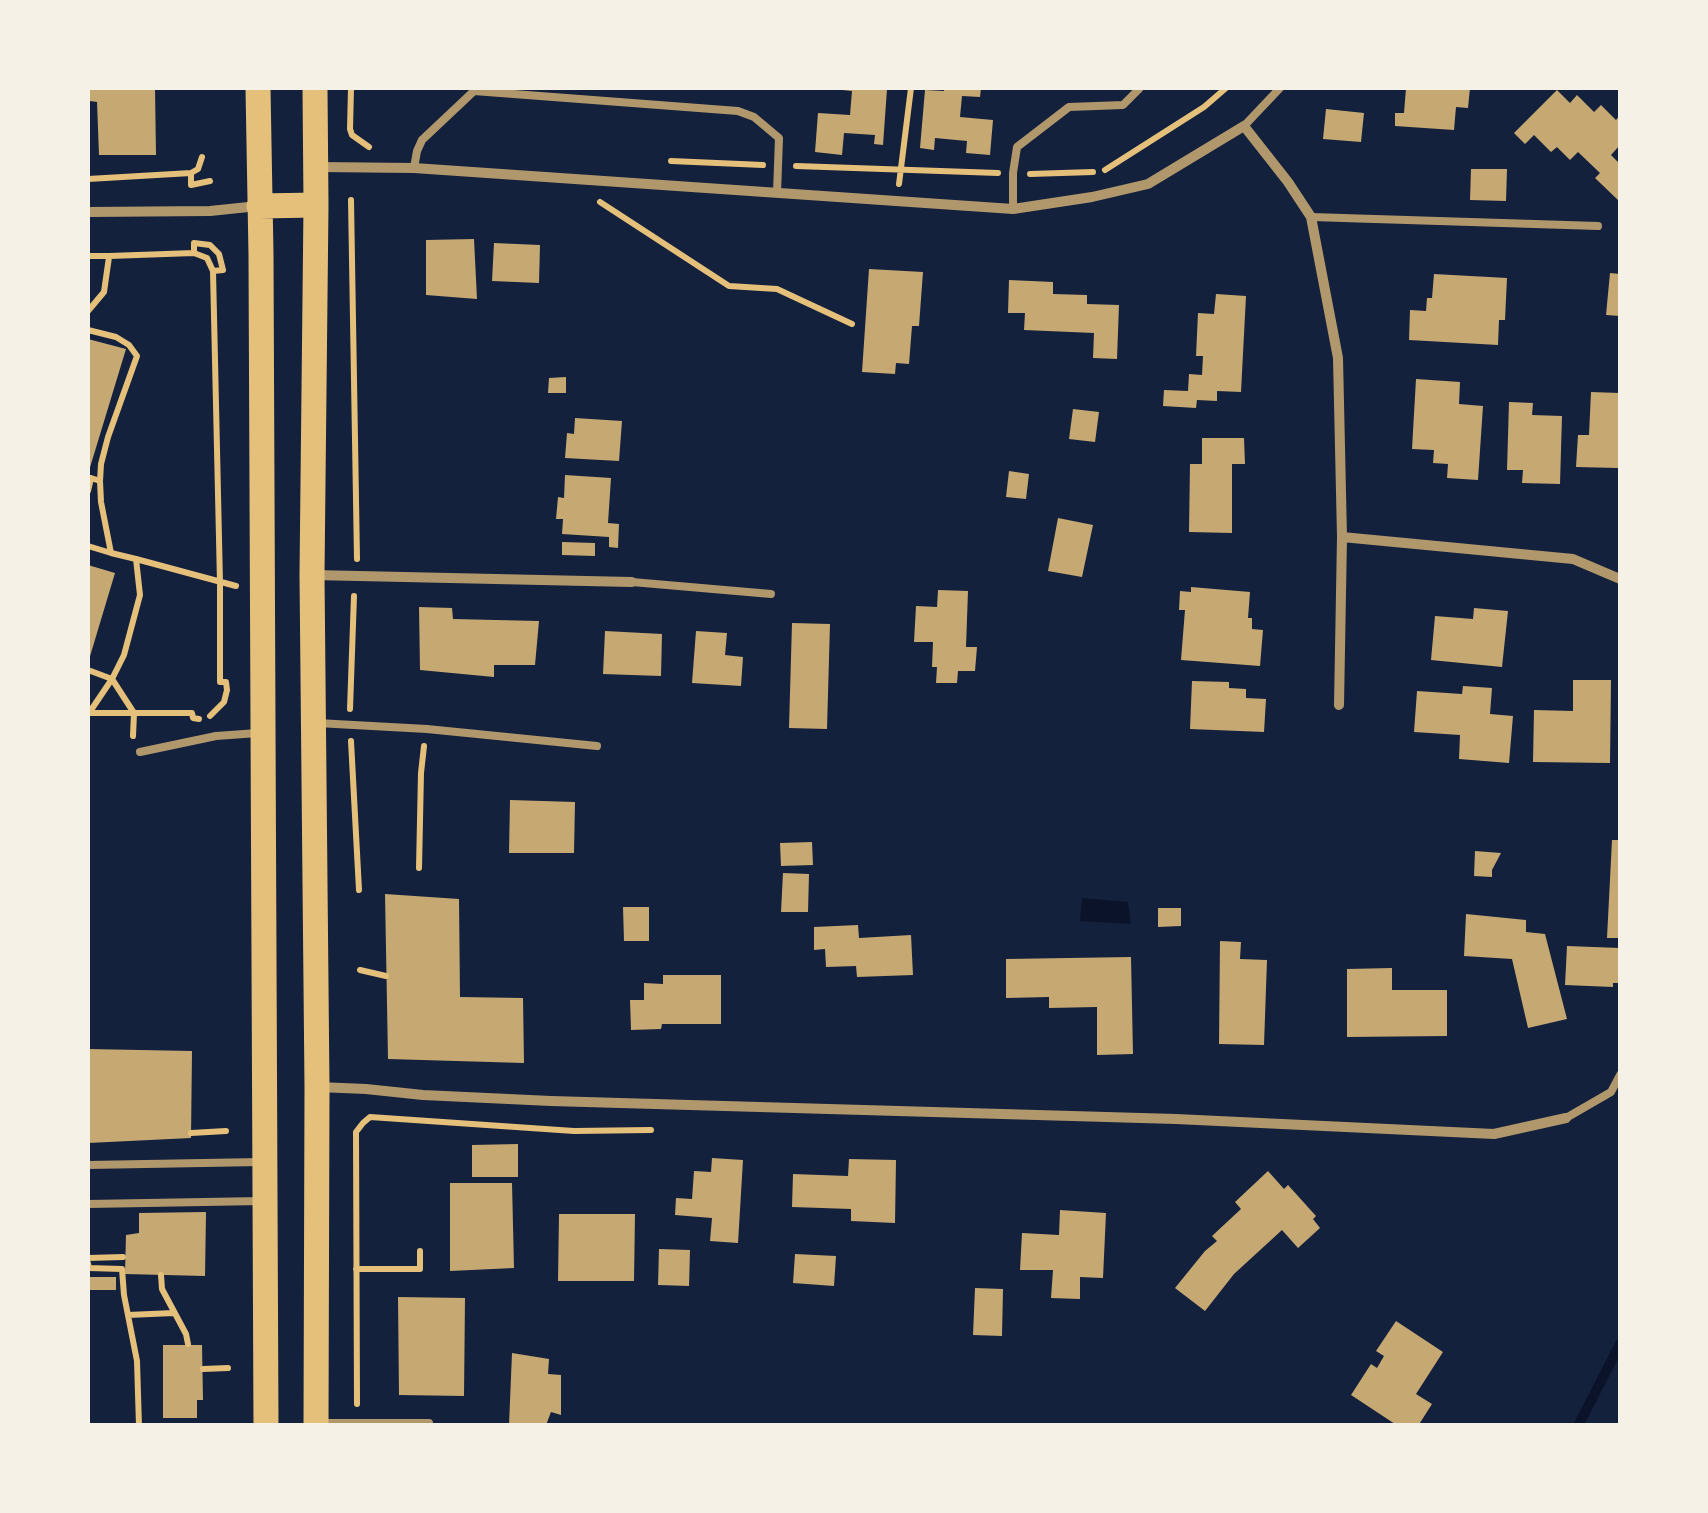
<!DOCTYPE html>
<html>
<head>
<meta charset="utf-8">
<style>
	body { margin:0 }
	#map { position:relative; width:1708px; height:1513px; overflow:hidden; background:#14213d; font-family:"IBM Plex Serif",serif }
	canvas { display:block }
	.frame { position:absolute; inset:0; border:90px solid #f6f1e7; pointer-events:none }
</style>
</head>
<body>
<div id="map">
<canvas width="1708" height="1513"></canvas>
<div class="frame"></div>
</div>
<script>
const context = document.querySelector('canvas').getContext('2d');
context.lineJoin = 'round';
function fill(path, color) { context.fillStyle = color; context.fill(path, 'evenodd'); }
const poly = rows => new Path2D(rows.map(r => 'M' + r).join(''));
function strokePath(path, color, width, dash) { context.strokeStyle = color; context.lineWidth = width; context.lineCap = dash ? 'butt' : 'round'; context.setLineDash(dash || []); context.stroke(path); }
fill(poly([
	[1082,898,1128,902,1131,924,1080,921]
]), '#0b132b');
strokePath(poly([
	[1578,1426,1620,1344]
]), '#0b132b', 10);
fill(poly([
	[90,88,155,88,156,155,99,155,97,102,90,101],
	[842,88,887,89,883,145,874,144,875,135,844,133,842,155,815,152,818,113,850,115,852,91,842,90],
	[944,88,981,88,980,97,962,96,960,117,993,120,990,155,966,153,967,141,935,138,934,150,920,148,925,90,944,91],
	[1406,88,1470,88,1468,108,1456,107,1454,130,1395,126,1395,113,1404,113],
	[1557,90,1570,103,1577,95,1594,112,1601,105,1616,120,1620,115,1620,145,1611,155,1620,164,1620,202,1595,178,1600,173,1578,152,1570,160,1557,147,1551,152,1534,135,1525,144,1514,133],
	[1326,109,1364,113,1361,142,1323,139],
	[1471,169,1507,169,1506,201,1470,200],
	[474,239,477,299,426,295,426,240],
	[494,243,540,245,539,283,492,281],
	[869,269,923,272,919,326,912,326,909,364,896,363,895,374,862,372],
	[1610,273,1620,274,1620,316,1606,315],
	[1434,274,1507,278,1505,320,1499,320,1498,345,1409,340,1410,310,1426,311,1427,298,1432,298],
	[1009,280,1053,282,1053,294,1087,295,1087,304,1119,305,1117,359,1093,358,1094,333,1024,330,1025,313,1008,313],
	[1216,294,1246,296,1241,392,1217,391,1217,401,1197,400,1196,408,1163,406,1164,390,1188,391,1189,374,1202,375,1203,356,1196,356,1198,313,1214,314],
	[88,339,126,349,88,474],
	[566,377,566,393,548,393,549,378],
	[1416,379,1460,382,1459,404,1483,406,1478,480,1447,478,1448,464,1433,463,1434,450,1412,449],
	[1591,392,1620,393,1618,468,1576,467,1578,435,1589,435],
	[1509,402,1533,403,1532,415,1562,416,1560,484,1522,483,1523,470,1507,470],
	[1073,409,1099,412,1095,442,1069,439],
	[575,418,622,421,619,461,565,458,567,433,574,434],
	[1202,438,1244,438,1245,464,1232,464,1232,533,1189,532,1190,464,1202,464],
	[1009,471,1029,474,1026,499,1006,497],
	[565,475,611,478,608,523,619,524,618,548,609,547,609,537,562,534,563,519,556,519,558,497,564,498],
	[1058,518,1093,525,1082,577,1048,571],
	[562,542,595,543,595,556,562,555],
	[88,565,115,573,88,663],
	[1191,587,1250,592,1248,618,1252,618,1252,629,1263,630,1260,666,1181,660,1185,610,1179,610,1180,591,1191,592],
	[938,590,968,591,966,647,977,647,975,671,958,671,957,683,936,683,937,667,932,667,933,642,914,642,916,606,937,607],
	[419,607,452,608,453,619,539,621,535,665,494,665,494,677,420,670],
	[1474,608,1508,611,1502,667,1431,660,1435,616,1473,619],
	[792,623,830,624,827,729,789,728],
	[605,631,662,634,661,676,603,674],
	[696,631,727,633,725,655,743,657,741,686,692,683],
	[1573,680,1611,680,1610,763,1533,762,1534,710,1573,711],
	[1192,681,1229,682,1229,688,1246,689,1246,698,1266,699,1264,732,1190,729],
	[1463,686,1492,688,1490,714,1513,716,1509,763,1459,759,1460,735,1414,732,1417,691,1462,694],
	[510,800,575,802,574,853,509,853],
	[1612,840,1620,840,1620,938,1607,938],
	[812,842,813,865,781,866,780,843],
	[1475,851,1501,853,1492,870,1492,877,1474,876],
	[783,873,809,874,808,912,781,912],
	[385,894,459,899,460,997,523,998,524,1063,388,1059],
	[623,907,649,907,649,941,624,941],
	[1158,908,1181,908,1181,926,1158,927],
	[1466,914,1526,920,1526,932,1545,934,1567,1019,1528,1028,1512,959,1464,956],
	[858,925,859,938,911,935,913,975,857,977,856,966,826,967,825,949,814,950,814,927],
	[1220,941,1241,942,1240,959,1267,960,1264,1045,1219,1044],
	[1567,946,1620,948,1620,983,1613,983,1613,987,1565,985],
	[1131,957,1133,1054,1097,1055,1097,1007,1049,1008,1049,997,1006,998,1006,959],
	[1392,968,1392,990,1447,990,1447,1036,1347,1037,1347,969],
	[663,975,721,975,721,1024,662,1024,661,1029,631,1030,630,1000,644,1000,644,983,663,984],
	[88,1049,192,1051,191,1138,88,1143],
	[518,1144,518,1177,472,1177,472,1145],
	[712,1158,743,1160,738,1243,710,1241,712,1218,675,1215,676,1198,692,1199,694,1171,711,1172],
	[849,1159,896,1160,895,1223,851,1221,851,1209,792,1207,793,1174,848,1176],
	[1268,1171,1284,1189,1288,1185,1316,1216,1313,1219,1320,1228,1298,1248,1282,1230,1234,1274,1205,1311,1175,1288,1205,1251,1217,1241,1212,1236,1241,1209,1235,1202],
	[450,1183,512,1183,514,1268,450,1271],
	[1060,1210,1106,1213,1103,1278,1080,1277,1080,1299,1051,1298,1053,1270,1020,1270,1022,1233,1059,1235],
	[206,1212,205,1276,125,1274,126,1235,139,1233,139,1213],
	[559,1214,635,1214,634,1281,558,1281],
	[659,1249,690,1250,689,1286,658,1285],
	[795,1254,836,1256,834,1286,793,1283],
	[89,1277,116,1277,116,1290,89,1290],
	[975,1288,1003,1289,1002,1336,973,1335],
	[398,1297,465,1298,464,1396,399,1395],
	[1396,1321,1443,1352,1416,1394,1432,1404,1418,1426,1398,1426,1351,1395,1371,1364,1377,1368,1384,1356,1376,1351],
	[163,1345,202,1345,203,1400,197,1400,197,1418,163,1418],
	[512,1353,549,1359,548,1374,561,1375,561,1415,551,1412,546,1425,509,1425]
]), '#c6a872');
strokePath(poly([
	[351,88,350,129,352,135,369,147],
	[671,161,763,165],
	[796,166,998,173],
	[1105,170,1204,107,1226,88],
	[191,173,198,169,202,157],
	[1030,174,1093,172],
	[88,179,191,173,191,185,210,181],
	[899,184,911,88],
	[351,200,357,559],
	[600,202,729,286,777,289,852,324],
	[194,253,207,258,213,271],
	[88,256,109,256,109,257,104,292,88,311],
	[109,256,194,253,194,243,210,245,219,254,223,270,213,271,220,583,220,682,226,682,227,690,224,702,210,716],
	[88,330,116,337,129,345,137,356,108,437,101,464,100,481,101,502,111,553,136,559,140,595,124,655,112,679,134,713,192,713,193,718,199,719],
	[88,491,91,478,100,481],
	[88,546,111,553],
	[136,559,236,586],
	[88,670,112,679,89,713],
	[350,709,354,596],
	[89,713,134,713,133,736],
	[351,741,359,890],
	[419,868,421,773,424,746],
	[360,970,386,976],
	[191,1133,226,1131],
	[88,1258,123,1257],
	[88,1263,89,1268,122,1269,124,1295,137,1361,139,1426],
	[356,1269,420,1269,420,1251],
	[161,1275,162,1289,186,1334,188,1344],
	[128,1315,174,1313],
	[203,1369,228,1368],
	[357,1404,356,1132,363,1123,370,1117,574,1131,651,1130]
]), '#e5c07b', 6);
strokePath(poly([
	[1244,126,1280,88],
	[414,168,417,151,422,140,474,91,738,111,754,117,779,138,777,193],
	[1013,209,1013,173,1017,147,1069,107,1123,105,1139,89],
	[1311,217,1598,226],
	[632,582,771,594],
	[317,723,427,729,597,746],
	[140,752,216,736,258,733],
	[1566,1118,1611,1092,1620,1075],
	[88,1165,261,1162],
	[88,1204,262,1201],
	[321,1423,429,1423]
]), '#b1986c', 8);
strokePath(poly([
	[319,167,414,168,1013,209,1092,197,1148,184,1244,126,1288,182,1311,217,1338,358,1342,537,1339,705],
	[88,212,210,211,258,206],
	[1342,537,1573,559,1620,579],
	[313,575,632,582],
	[318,1087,366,1089,423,1095,551,1101,1176,1119,1494,1134,1566,1118]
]), '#b1986c', 10);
strokePath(poly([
	[258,88,261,255,266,1426],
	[315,88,316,205,312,575,317,1087,316,1426],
	[259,206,316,205]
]), '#e5c07b', 25);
</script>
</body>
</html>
